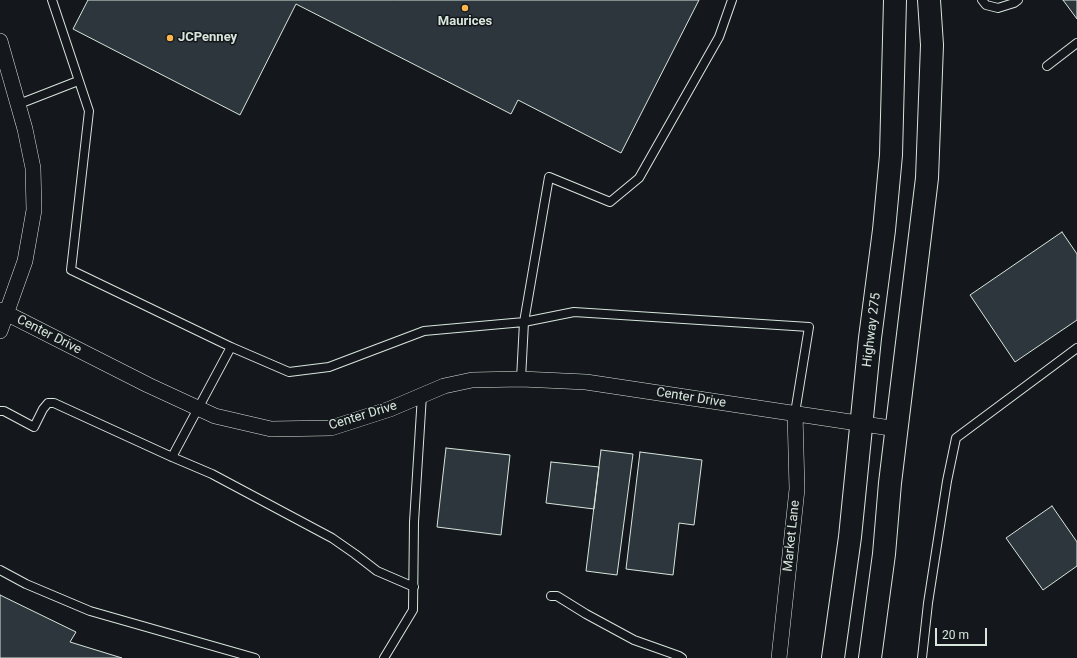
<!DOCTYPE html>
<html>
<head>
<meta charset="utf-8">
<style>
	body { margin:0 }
	#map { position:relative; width:1077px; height:658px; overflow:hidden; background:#14181c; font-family:Roboto,sans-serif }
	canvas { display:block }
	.scale { position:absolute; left:935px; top:628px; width:52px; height:18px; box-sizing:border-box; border:2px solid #d8e6dc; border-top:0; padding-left:5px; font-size:12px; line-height:14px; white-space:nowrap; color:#d8e6dc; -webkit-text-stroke:3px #14181c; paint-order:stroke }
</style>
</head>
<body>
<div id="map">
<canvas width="1077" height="658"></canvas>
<div class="scale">20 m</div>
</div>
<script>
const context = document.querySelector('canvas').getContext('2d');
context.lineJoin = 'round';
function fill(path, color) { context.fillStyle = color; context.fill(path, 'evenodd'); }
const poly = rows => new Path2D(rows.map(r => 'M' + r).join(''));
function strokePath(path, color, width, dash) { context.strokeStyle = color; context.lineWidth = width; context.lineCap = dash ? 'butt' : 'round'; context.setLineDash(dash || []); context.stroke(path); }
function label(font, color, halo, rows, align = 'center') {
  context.font = font + ' Roboto,sans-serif'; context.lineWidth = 3; context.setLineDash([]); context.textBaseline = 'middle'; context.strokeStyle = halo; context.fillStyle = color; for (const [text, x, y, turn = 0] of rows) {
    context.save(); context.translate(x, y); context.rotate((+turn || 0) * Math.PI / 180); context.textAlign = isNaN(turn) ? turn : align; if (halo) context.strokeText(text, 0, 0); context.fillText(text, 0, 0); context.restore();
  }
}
const building = poly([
	[88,0,699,0,621,153,518,100,511,114,296,4,240,115,73,29,88,0],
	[1063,0,1077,0,1077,19,1063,0],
	[1062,232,1077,254,1077,320,1015,362,970,295,1062,232],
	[446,448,510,455,501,535,437,527,446,448],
	[601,450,633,454,617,575,586,571,601,450],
	[640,452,702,460,694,525,679,523,673,575,626,569,640,452],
	[551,462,599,467,594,509,546,503,551,462],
	[1052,506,1077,542,1077,566,1043,590,1006,538,1052,506],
	[0,595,76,632,70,642,122,658,0,658,0,595]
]);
fill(building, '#2c363c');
strokePath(building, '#d8e6dc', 1);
const lane = poly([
	[52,0,89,111,71,270,231,347,289,372,329,367,424,331,524,322,574,312,809,327,795,413],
	[982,0,986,5,998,8,1014,3,1018,0],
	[1047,66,1077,43],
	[19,104,78,81],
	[521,379,524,322,549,177,610,202,639,178,719,37,732,0],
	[0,411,4,411,34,427,43,409,48,403,54,403,172,457,212,474,332,538,355,554,377,571,414,587],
	[172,457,231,347],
	[0,570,26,584,90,611,255,658],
	[551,596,557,596,586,614,634,640,679,656,682,658],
	[384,658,413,610,414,522,422,395],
	[922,658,928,603,947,481,956,438,1077,348]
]);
const street = poly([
	[0,41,25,129,33,168,34,210,25,261,0,331],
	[0,310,148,385,215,416,271,429,331,428,390,409,444,386,472,380,521,379,586,382,897,429],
	[779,658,797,489,795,413]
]);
const highway = poly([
	[833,658,850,537,870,338,884,230,891,155,895,0],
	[870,658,884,554,890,483,927,178,932,45,929,0]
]);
strokePath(lane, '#d8e6dc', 10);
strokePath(street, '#d8e6dc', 16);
strokePath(highway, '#d8e6dc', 24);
strokePath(lane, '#14181c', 8);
strokePath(street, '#14181c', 15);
strokePath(highway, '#14181c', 22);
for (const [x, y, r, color] of [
	[465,8,4,"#ffb74d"],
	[170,38,4,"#ffb74d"]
]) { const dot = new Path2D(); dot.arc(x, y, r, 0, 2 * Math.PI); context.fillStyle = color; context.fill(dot); strokePath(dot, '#14181c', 1.5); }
label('bold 13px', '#d8e6dc', '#14181c', [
	["Maurices",465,22],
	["JCPenney",178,38,"left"]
]);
label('13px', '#d8e6dc', '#14181c', [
	["Highway 275",872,330,-83],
	["Center Drive",49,335,27],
	["Center Drive",691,398,9],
	["Center Drive",363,416,-17],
	["Market Lane",792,536,-84]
]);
</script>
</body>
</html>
